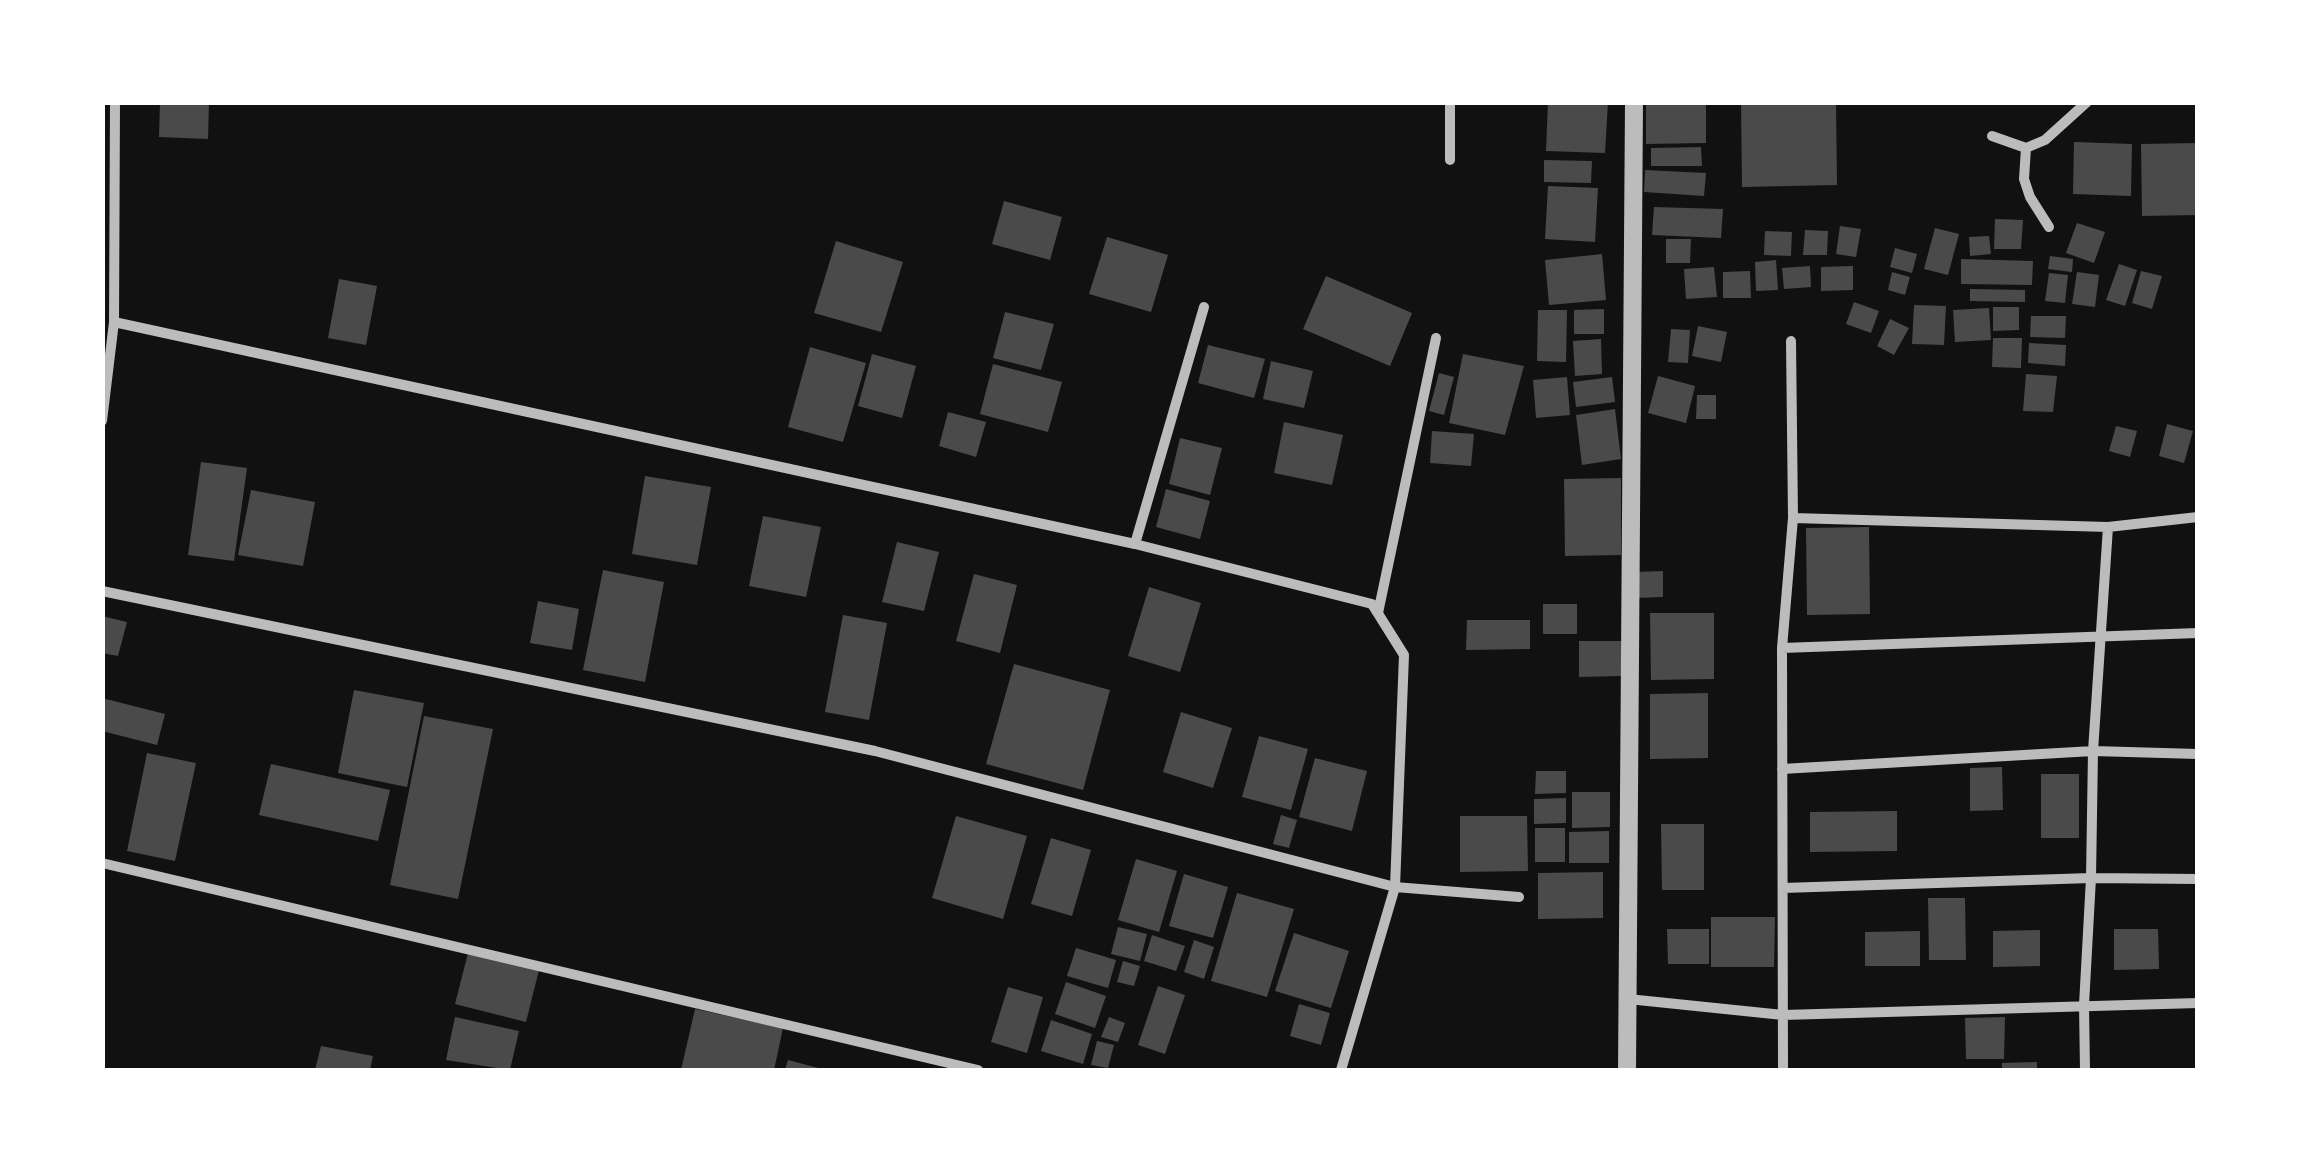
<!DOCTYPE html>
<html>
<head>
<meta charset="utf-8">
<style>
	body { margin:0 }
	#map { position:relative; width:2300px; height:1173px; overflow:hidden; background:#111; font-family:Barlow,sans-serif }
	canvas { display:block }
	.frame { position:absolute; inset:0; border:105px solid #fff; pointer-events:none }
</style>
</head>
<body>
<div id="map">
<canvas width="2300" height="1173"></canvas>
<div class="frame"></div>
</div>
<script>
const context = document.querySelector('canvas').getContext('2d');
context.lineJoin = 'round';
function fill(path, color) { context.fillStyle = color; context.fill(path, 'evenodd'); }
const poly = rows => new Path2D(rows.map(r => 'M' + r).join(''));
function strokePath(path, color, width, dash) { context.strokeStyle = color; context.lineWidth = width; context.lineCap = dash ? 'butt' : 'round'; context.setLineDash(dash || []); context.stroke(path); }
fill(poly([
	[160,102,209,102,208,139,159,137],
	[1548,102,1608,102,1605,153,1546,151],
	[1646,102,1706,102,1706,143,1646,144],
	[1741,102,1836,102,1837,185,1742,187],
	[2074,142,2132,144,2131,196,2073,194],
	[2198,143,2198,215,2142,216,2141,144],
	[1701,147,1702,166,1651,166,1651,148],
	[1544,160,1592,161,1591,183,1544,182],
	[1645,170,1706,173,1704,196,1644,192],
	[1548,186,1598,188,1595,242,1545,239],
	[1004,201,1062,217,1050,260,992,244],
	[1654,207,1723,209,1721,238,1652,235],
	[1995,219,2023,220,2021,249,1994,249],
	[2077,223,2105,232,2094,263,2066,253],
	[1840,226,1861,229,1856,257,1836,254],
	[1935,228,1959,234,1948,275,1924,269],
	[1805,230,1828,231,1827,255,1803,255],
	[1765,231,1792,232,1791,256,1764,255],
	[1989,236,1991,254,1970,256,1969,237],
	[1107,237,1168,255,1151,312,1089,294],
	[1666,239,1691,239,1690,263,1666,263],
	[836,241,903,262,881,332,814,313],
	[1895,248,1917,254,1912,273,1890,267],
	[1602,254,1606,300,1549,305,1545,260],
	[2050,256,2073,259,2072,272,2048,269],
	[1961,259,2033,261,2032,285,1961,284],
	[1776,260,1778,290,1756,291,1755,262],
	[2119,264,2137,270,2125,306,2106,300],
	[1810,266,1811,287,1784,289,1782,268],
	[1853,266,1853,290,1821,291,1821,267],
	[1714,267,1717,297,1686,299,1684,269],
	[1750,271,1751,298,1723,298,1723,272],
	[2141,271,2162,276,2152,309,2132,303],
	[1892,272,1910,277,1905,295,1888,290],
	[2077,272,2099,275,2095,307,2072,304],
	[2049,273,2068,275,2065,303,2045,301],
	[1326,276,1412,313,1390,366,1303,329],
	[339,279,377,286,366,345,328,338],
	[1970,289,2025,290,2025,302,1970,301],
	[1854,302,1879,311,1871,333,1846,324],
	[1914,305,1946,306,1944,345,1912,344],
	[1993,307,2019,307,2019,330,1993,331],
	[1989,308,1991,340,1955,342,1953,310],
	[1604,309,1604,334,1574,334,1574,310],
	[1538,310,1567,310,1566,362,1537,361],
	[1005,312,1054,324,1041,370,993,358],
	[2031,316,2066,316,2065,338,2030,337],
	[1890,319,1909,328,1894,355,1877,346],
	[1698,326,1727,332,1721,362,1692,356],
	[1671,329,1690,330,1688,363,1668,362],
	[1993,338,2022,338,2021,368,1992,367],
	[1601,339,1602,374,1575,376,1573,341],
	[2029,343,2066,345,2065,366,2028,363],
	[1208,345,1265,359,1254,398,1198,383],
	[810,347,866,363,843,442,788,427],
	[872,354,916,366,902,418,858,406],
	[1463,354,1524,366,1505,435,1449,423],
	[1271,361,1313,371,1304,408,1263,399],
	[993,364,1062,382,1048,432,980,414],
	[1439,373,1454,377,1444,415,1429,411],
	[2026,374,2057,376,2053,412,2023,411],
	[1658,376,1695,386,1686,423,1648,413],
	[1567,377,1570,415,1536,418,1533,380],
	[1612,377,1615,402,1576,407,1573,382],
	[1697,395,1716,395,1716,419,1696,419],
	[1615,409,1621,459,1582,465,1576,415],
	[948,412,986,422,976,457,939,446],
	[1284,422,1343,435,1332,485,1274,473],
	[2167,424,2193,431,2184,463,2159,456],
	[2116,426,2137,431,2130,457,2109,451],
	[1432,431,1474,434,1471,466,1430,463],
	[1180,438,1222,448,1210,495,1169,484],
	[201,462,247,468,234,561,188,555],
	[645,476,711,487,697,565,632,554],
	[1621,478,1621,555,1565,556,1564,479],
	[1166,489,1210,501,1200,539,1156,527],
	[251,490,315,502,303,566,238,555],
	[763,516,821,527,806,597,749,586],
	[1869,527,1870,614,1807,615,1806,528],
	[897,542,939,552,924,611,882,602],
	[603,570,664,582,645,682,583,670],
	[1663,571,1663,597,1635,598,1634,572],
	[974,574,1017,585,1000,653,956,641],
	[1149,587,1201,603,1180,672,1128,656],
	[538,601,579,609,572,650,530,643],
	[1543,604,1577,604,1577,634,1543,634],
	[1650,613,1714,613,1714,679,1651,680],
	[843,615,887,623,869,720,825,712],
	[102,616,127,622,118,656,102,653],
	[1467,620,1530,620,1530,649,1466,650],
	[1579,641,1621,641,1621,676,1579,677],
	[1014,664,1110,690,1083,790,986,764],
	[354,690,424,703,407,787,338,773],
	[1708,693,1708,758,1650,759,1650,694],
	[102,698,165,714,157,745,102,731],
	[1181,712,1232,728,1213,788,1163,772],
	[424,716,493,729,458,899,390,885],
	[1259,736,1308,749,1291,810,1242,797],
	[147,753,196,763,175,861,127,851],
	[1315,758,1367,771,1352,831,1299,817],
	[271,764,390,790,378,841,259,815],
	[2002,767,2003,810,1970,811,1970,768],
	[1536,771,1566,771,1566,793,1535,794],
	[2041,774,2079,774,2079,838,2041,838],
	[1572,792,1610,792,1610,827,1572,828],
	[1566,798,1566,823,1534,824,1534,799],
	[1897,811,1897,851,1810,852,1810,812],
	[1281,815,1297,820,1289,848,1273,844],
	[956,816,1027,836,1003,919,932,898],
	[1460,816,1527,816,1528,871,1460,872],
	[1661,824,1704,824,1704,890,1662,890],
	[1535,828,1565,828,1565,862,1535,862],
	[1609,831,1609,863,1569,863,1569,832],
	[1051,838,1091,850,1072,916,1031,904],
	[1136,859,1177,871,1159,932,1118,920],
	[1603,872,1603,918,1538,919,1538,873],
	[1184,874,1228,887,1213,938,1169,926],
	[1237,893,1294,909,1267,997,1211,981],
	[1928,898,1965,898,1966,960,1929,960],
	[1711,917,1775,917,1774,967,1711,967],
	[1118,927,1147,934,1140,961,1111,954],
	[1667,929,1709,929,1709,964,1668,964],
	[2114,929,2158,929,2159,969,2114,970],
	[2040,930,2040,966,1993,967,1993,931],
	[1920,931,1920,966,1865,966,1865,932],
	[1294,933,1349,951,1331,1008,1275,991],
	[1152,935,1185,946,1176,971,1144,961],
	[1194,940,1214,947,1204,979,1184,972],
	[1076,948,1116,960,1108,988,1067,976],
	[468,953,539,970,526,1022,455,1004],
	[1123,961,1140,966,1134,986,1117,982],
	[1066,982,1106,996,1095,1028,1055,1014],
	[1158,986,1185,995,1165,1054,1138,1045],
	[1008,987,1043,997,1027,1053,991,1042],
	[1299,1004,1330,1013,1321,1045,1290,1036],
	[695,1009,783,1028,774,1070,681,1070],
	[455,1017,519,1031,510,1070,446,1060],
	[1109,1017,1125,1023,1118,1042,1101,1037],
	[2005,1017,2004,1059,1966,1059,1965,1018],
	[1051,1020,1092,1034,1083,1064,1041,1051],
	[1097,1041,1114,1045,1108,1068,1091,1065],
	[321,1046,373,1056,370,1070,315,1070],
	[788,1060,822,1069,822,1070,785,1070],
	[2037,1062,2037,1070,2002,1070,2002,1063]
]), '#4a4a4a');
strokePath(poly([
	[1992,136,2026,148,2045,140,2087,102],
	[2026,148,2024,179,2030,197,2049,227],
	[1450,160,1450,102],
	[114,322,1135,544,1372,604,1404,655,1395,887,1341,1070],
	[102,421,114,322,115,102],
	[1793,518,2108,527,2198,517],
	[1135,544,1204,307],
	[102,591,875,751,1395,887,1519,897],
	[1378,613,1436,338],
	[1782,648,2198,633],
	[1782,769,2093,751,2198,754],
	[102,863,978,1070],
	[1783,888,2091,878,2198,879],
	[1628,999,1783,1015,2198,1003],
	[1783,1070,1782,648,1793,518,1791,341],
	[2085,1070,2084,1005,2091,878,2093,751,2108,527]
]), '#bcbcbc', 10);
strokePath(poly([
	[1627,1070,1634,102]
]), '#bcbcbc', 18);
</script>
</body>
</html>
